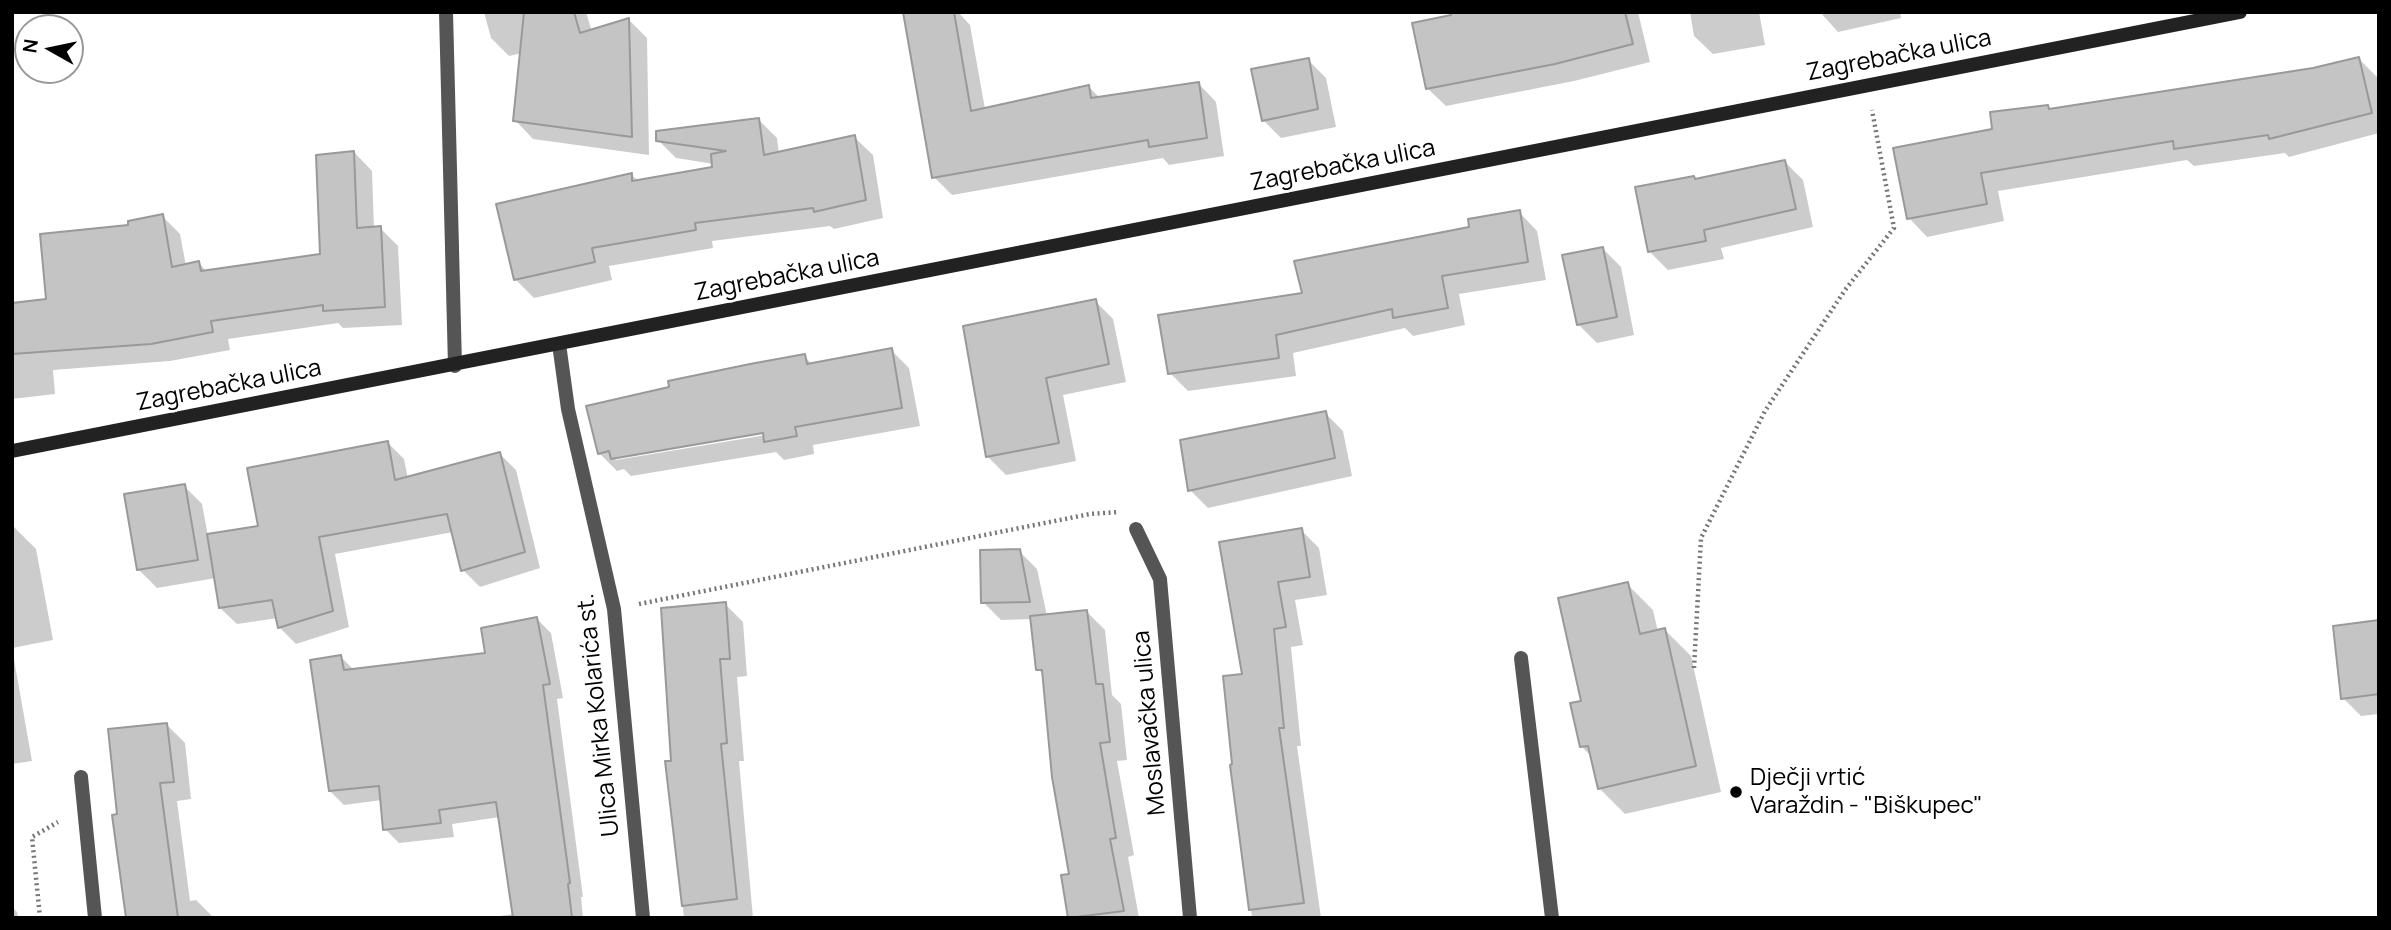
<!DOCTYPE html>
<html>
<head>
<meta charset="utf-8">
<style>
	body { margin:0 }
	#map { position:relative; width:2391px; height:930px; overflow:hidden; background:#fff; font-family:Manrope,sans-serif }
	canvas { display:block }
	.frame { position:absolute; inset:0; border:14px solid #000; pointer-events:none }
	.north { position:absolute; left:14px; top:14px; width:70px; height:70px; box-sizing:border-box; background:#fff; border:2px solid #999; border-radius:50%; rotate:279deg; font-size:19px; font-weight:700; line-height:28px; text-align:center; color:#000 }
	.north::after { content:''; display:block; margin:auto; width:24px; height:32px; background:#000; clip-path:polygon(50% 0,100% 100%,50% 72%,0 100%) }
</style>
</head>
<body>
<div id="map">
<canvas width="2391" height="930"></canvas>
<div class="frame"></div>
<div class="north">N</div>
</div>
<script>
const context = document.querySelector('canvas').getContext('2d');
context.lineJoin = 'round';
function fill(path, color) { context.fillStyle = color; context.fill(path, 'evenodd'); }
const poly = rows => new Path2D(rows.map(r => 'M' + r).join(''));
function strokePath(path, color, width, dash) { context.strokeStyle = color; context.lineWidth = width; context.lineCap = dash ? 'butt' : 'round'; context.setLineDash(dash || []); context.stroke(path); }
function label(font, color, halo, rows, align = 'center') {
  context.font = font + ' Manrope,sans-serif'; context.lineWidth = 5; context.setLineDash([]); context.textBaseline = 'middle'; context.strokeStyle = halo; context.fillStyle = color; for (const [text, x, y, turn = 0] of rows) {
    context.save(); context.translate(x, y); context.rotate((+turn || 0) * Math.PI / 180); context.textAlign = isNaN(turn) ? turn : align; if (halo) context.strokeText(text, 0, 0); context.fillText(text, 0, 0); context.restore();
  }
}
fill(poly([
	[484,12,586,12,592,32,629,20,647,38,649,155,533,139,515,120,522,53,509,56,491,38],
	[919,12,958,12,970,25,985,109,1089,87,1100,98,1198,83,1216,102,1224,156,1169,165,1163,158,952,195,934,177],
	[1472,12,1638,12,1650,62,1574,81,1446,106,1427,88],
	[1690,12,1759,12,1765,45,1713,54,1694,36],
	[1820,12,1900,12,1901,18,1838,32],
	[2359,59,2377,77,2379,133,2289,157,2285,153,2194,166,2187,160,1998,191,2004,221,1927,237,1909,218,1994,131,2048,107,2052,111,2313,70],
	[1308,60,1326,78,1336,127,1281,138,1263,120],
	[759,120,777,138,779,153,854,137,873,155,883,218,834,229,830,226,712,241,713,248,609,266,612,280,534,298,515,279,632,175,639,182,714,168,714,164,676,158,658,140],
	[354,152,372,171,374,229,380,228,398,246,402,325,343,328,338,323,228,339,230,350,170,361,53,370,55,394,12,399,12,305,48,301,131,226,162,216,180,234,186,266,199,263,207,272,322,255],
	[1785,162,1803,180,1813,227,1721,248,1724,259,1668,270,1649,251,1697,181],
	[1519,212,1537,231,1546,280,1459,294,1465,325,1413,336,1405,328,1293,353,1296,376,1188,391,1170,373,1304,295],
	[1603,249,1621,267,1634,335,1597,343,1579,325],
	[1095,301,1113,319,1126,382,1063,395,1076,461,1006,475,988,457],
	[891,350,909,368,920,426,813,445,814,454,784,460,776,452,631,476,624,469,617,471,599,453,804,356,813,365],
	[771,430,772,434,616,460,612,457],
	[1325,413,1343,431,1352,476,1208,508,1190,490],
	[388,443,404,459,408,479,500,454,516,470,540,568,480,587,463,570,453,532,335,554,349,627,296,644,279,627,278,618,237,624,220,608,216,578,157,588,139,570,184,486,202,504,208,536,260,528],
	[12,525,36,549,53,640,12,648,32,761,12,764],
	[1301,530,1319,548,1327,595,1295,600,1303,645,1291,647,1301,746,1297,746,1321,918,1252,918,1225,678,1244,676,1222,544],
	[1019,551,1037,569,1047,616,1087,612,1105,630,1112,695,1121,704,1127,760,1117,761,1134,855,1128,857,1139,918,1070,918,1063,877,1071,875,1044,675,1038,669,1032,619,1001,620,983,602],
	[1627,584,1653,610,1658,632,1665,630,1691,656,1721,792,1625,814,1599,788,1592,757,1582,747,1583,702],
	[725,604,743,622,747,676,737,677,744,761,739,761,753,918,684,918,667,763,673,762],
	[537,619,551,633,563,698,557,699,583,897,581,897,583,918,486,918,514,914,500,817,452,824,454,837,399,843,385,829,382,800,344,805,330,791,340,656,355,671,487,654],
	[2379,622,2379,714,2361,716,2343,698],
	[167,725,185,743,191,799,177,801,190,901,196,900,214,918,128,918,119,816],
	[12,907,17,912,18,918,12,918]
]), '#0003');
const building = poly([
	[524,12,574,12,580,33,629,18,632,137,513,121,524,12],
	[903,12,954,12,971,111,1089,85,1091,98,1199,82,1207,138,1149,147,1148,140,932,178,903,12],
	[1451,12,1625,12,1633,44,1555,64,1426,89,1412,23,1451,15,1451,12],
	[2359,57,2372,113,2269,139,2268,135,2174,149,2173,141,1981,173,1987,204,1907,219,1893,148,1992,129,1990,112,2048,105,2049,109,2313,68,2359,57],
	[1309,58,1318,109,1262,121,1251,69,1309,58],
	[759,118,764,155,855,135,866,200,814,212,813,208,695,223,696,230,592,248,595,262,514,280,496,204,632,173,632,181,712,167,711,154,726,151,656,141,656,131,759,118],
	[354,151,357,228,381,226,385,307,323,311,323,305,211,321,213,332,151,344,12,354,12,303,46,299,40,234,128,225,128,221,163,214,172,267,199,261,201,271,320,254,316,155,354,151],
	[1785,160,1796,209,1704,230,1706,241,1648,252,1635,187,1694,176,1695,179,1785,160],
	[1520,210,1528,262,1442,276,1448,308,1393,318,1392,309,1276,335,1279,358,1168,374,1158,315,1302,293,1294,261,1469,227,1468,219,1520,210],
	[1603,247,1617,317,1577,325,1562,255,1603,247],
	[1096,299,1109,364,1046,378,1059,443,986,457,963,326,1096,299],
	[892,348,902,408,795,427,797,436,764,442,763,433,611,459,609,451,598,454,586,406,669,387,668,381,750,364,805,354,807,364,892,348],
	[1326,411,1335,458,1188,491,1180,440,1326,411],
	[388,441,395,480,500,452,525,552,461,571,447,514,319,537,333,611,278,628,272,600,219,608,207,534,258,526,247,468,388,441],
	[185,484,198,560,137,570,124,494,185,484],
	[1302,528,1310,577,1278,582,1286,627,1274,629,1284,728,1279,728,1304,903,1249,910,1230,765,1232,764,1223,676,1242,674,1219,542,1302,528],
	[1020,549,1030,602,981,603,980,550,1020,549],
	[1628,582,1640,634,1665,628,1696,766,1598,789,1588,746,1580,747,1570,703,1581,701,1558,598,1628,582],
	[726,602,730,659,720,659,727,743,721,744,737,899,682,906,665,761,671,761,661,608,726,602],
	[1087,610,1096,684,1103,684,1110,742,1100,743,1116,838,1110,839,1124,911,1068,918,1061,875,1069,874,1052,777,1042,670,1036,670,1030,616,1087,610],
	[537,617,550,684,543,685,570,883,568,884,572,918,513,918,496,802,439,810,441,823,383,830,379,786,329,791,310,660,341,655,344,670,485,653,481,628,537,617],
	[2379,620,2379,694,2341,699,2333,626,2379,620],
	[167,723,174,782,160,783,178,918,126,918,112,815,117,814,108,729,167,723]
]);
fill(building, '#c4c4c4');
strokePath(building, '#999', 2);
strokePath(poly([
	[639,604,1090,514,1118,512],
	[1694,668,1701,538,1765,411,1845,290,1894,228,1872,110],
	[40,918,32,837,58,822]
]), '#777', 4.5, [2, 3.5]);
strokePath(poly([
	[1521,658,1552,918]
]), '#555', 14);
strokePath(poly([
	[446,12,455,366],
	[559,344,568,409,614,609,643,918],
	[1136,529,1160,579,1190,918],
	[81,777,95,918]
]), '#555', 14);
strokePath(poly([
	[12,451,2240,12]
]), '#222', 14);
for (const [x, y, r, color] of [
	[1736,792,7,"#000"]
]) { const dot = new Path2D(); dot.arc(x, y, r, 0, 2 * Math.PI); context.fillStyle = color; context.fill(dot); strokePath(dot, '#fff', 2.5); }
label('24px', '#000', '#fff', [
	["Zagrebačka ulica",1899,56,-11],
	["Zagrebačka ulica",1343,166,-11],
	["Zagrebačka ulica",787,276,-11],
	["Zagrebačka ulica",229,386,-11],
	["Ulica Mirka Kolarića st.",599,715,-96],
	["Moslavačka ulica",1150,723,-95]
]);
label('24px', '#000', '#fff', [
	["Dječji vrtić",1750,778],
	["Varaždin - \"Biškupec\"",1750,806]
], 'left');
</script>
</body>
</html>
